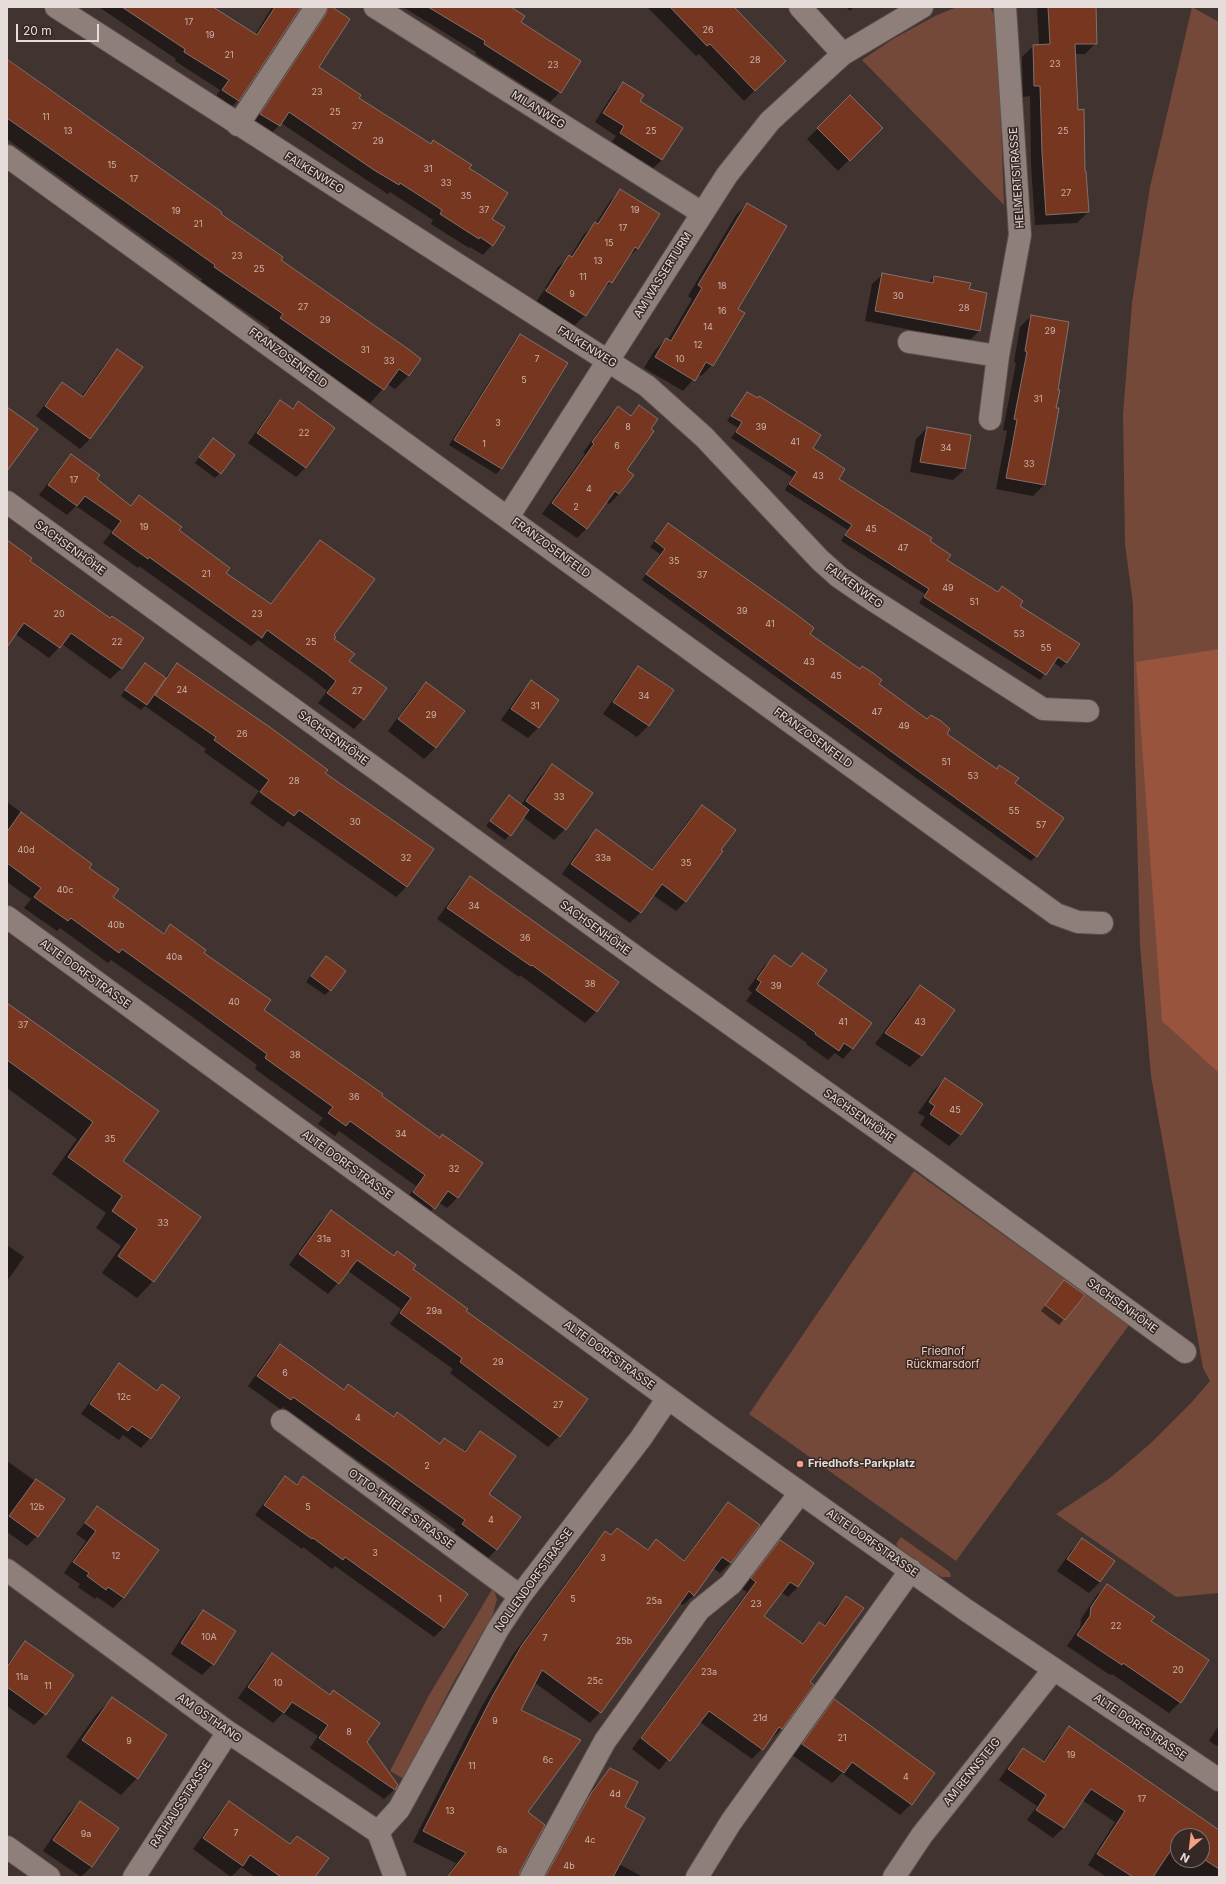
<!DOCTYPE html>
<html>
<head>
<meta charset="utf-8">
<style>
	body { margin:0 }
	#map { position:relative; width:1226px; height:1884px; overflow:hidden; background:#41332f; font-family:Inter,sans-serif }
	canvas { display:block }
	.frame { position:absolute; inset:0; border:8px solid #e6ddda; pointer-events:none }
	.north { position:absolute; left:1170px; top:1828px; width:40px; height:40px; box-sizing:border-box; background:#362925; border:1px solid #7c716d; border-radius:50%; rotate:208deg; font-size:11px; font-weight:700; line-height:16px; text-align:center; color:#e6ddda }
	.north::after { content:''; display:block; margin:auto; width:14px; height:18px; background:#f39f83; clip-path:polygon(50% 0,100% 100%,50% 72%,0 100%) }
	.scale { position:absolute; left:16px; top:24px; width:83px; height:18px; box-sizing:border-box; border:2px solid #e6ddda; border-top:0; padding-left:5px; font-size:12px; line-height:14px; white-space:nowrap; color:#e6ddda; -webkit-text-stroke:3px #362925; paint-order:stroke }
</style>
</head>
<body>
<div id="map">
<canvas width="1226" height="1884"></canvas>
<div class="frame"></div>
<div class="north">N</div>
<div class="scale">20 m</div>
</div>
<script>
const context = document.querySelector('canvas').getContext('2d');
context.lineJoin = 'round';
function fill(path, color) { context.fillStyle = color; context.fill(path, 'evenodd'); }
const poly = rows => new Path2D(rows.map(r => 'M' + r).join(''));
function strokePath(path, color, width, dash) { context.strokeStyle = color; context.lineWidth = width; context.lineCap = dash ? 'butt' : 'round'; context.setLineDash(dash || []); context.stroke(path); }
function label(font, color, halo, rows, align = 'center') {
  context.font = font + ' Inter,sans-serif'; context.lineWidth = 3; context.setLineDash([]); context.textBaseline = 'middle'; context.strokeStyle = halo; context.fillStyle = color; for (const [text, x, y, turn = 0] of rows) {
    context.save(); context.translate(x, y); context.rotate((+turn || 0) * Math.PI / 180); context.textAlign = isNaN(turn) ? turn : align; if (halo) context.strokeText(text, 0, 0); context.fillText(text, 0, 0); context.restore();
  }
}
fill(poly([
	[957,7,990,7,997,20,1004,205,862,60,893,39,935,16],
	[1192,7,1219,22,1219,1593,1176,1597,1056,1514,1110,1478,1151,1443,1191,1403,1210,1381,1203,1368,1151,1076,1140,945,1135,758,1133,604,1125,544,1123,414,1132,303,1150,187],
	[914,1171,1129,1325,956,1561,749,1414],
	[901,1537,950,1572,951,1577,942,1577,932,1572,899,1548,896,1544],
	[493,1588,497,1599,493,1614,453,1683,404,1779,390,1771,428,1697]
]), '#754939');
fill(poly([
	[1219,649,1219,1073,1162,1021,1136,662]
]), '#98543c');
fill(poly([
	[99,7,211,7,255,35,272,7,300,7,238,100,229,110,214,100,220,90,175,61,176,59],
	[327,7,330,7,317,68,358,98,430,145,433,141,468,169,491,219,492,245,483,255,470,247,469,248,431,224,433,220,390,192,388,194,365,179,281,123,270,135,251,124],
	[403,7,509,7,560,92,550,102,475,54,476,52],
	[647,7,733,7,784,61,744,101,699,54,696,56],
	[846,7,854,7,850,11],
	[1037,7,1095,7,1096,43,1085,54,1075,54,1077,111,1088,212,1077,223,1035,225,1031,164,1030,96,1023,97,1022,57,1033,46,1039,45],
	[7,58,157,167,279,260,419,359,408,376,395,389,387,384,370,403,267,332,270,328,201,281,202,279,7,139],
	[623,83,639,101,682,128,662,160,652,169,611,143,616,136,595,122,614,92],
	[850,97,881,128,838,171,807,139],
	[621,190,659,214,637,249,625,260,611,282,600,293,585,315,574,326,536,302,544,290,584,316,584,313,545,288,558,267,570,257,584,234,596,223,610,201],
	[747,204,737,309,712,365,701,376,698,374,683,391,644,368,655,350,666,339,668,340,692,299,688,296,736,215],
	[883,274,928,283,934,277,968,290,986,293,979,331,969,341,865,321,872,284],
	[1031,316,1055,409,1058,409,1044,485,1033,496,996,489,1007,431,1003,430,1016,363,1014,362,1020,327],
	[520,335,566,364,501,469,496,474,449,445,515,340],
	[117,350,141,367,90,439,80,449,36,416,53,394,62,384,81,397,108,360],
	[747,393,811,448,837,479,928,542,946,560,997,593,1002,588,1067,662,1061,668,1053,662,1040,680,919,603,925,594,841,541,848,530,785,490,792,477,731,438,738,428,727,421],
	[280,401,291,409,298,402,306,467,296,477,248,443,271,411],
	[618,407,630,416,639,407,626,470,633,475,619,494,609,504,606,502,587,528,577,538,542,514,585,454,583,453,608,417],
	[927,428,965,469,953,480,910,472,916,439],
	[208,445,220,473,215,478,195,463],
	[71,455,96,480,130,506,139,497,225,573,270,605,311,551,320,541,333,639,348,662,363,719,354,729,318,703,327,691,315,681,258,640,251,646,139,566,138,568,103,543,112,531,76,506,67,515,39,495,62,465],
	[668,524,809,634,877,684,996,770,999,766,1014,784,1036,856,1031,861,642,580,660,554,650,547],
	[7,542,29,562,110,619,143,638,121,669,110,679,62,644,49,658,7,628],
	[177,665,324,773,407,886,396,897,288,821,283,827,250,803,259,791,204,752,206,749,145,706,141,710,121,696,140,670,164,678],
	[639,667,672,690,648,726,637,737,603,714,628,678],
	[531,682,539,727,528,738,501,720,520,693],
	[426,683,463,711,435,748,424,759,388,731,415,694],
	[552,765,565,829,554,840,523,817,505,840,486,826,509,796,521,805,541,776],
	[7,802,91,864,88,868,112,898,162,934,171,925,203,953,263,1010,439,1139,442,1136,482,1164,457,1198,447,1208,438,1202,424,1219,403,1204,416,1186,339,1131,335,1136,318,1124,323,1118,255,1069,257,1065,187,1013,111,960,108,963,60,928,57,931,24,908,31,899,7,882],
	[702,806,686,901,676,911,653,895,640,913,630,923,562,874,586,840,596,830,651,870,692,816],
	[470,878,618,982,596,1012,585,1023,520,975,519,977,437,919,459,889],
	[803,954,816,984,871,1023,852,1049,843,1059,835,1053,828,1060,806,1044,807,1043,746,1001,752,993,748,989,764,966,774,957,790,968],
	[326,957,330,990,325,995,306,982],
	[920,986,953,1011,921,1056,910,1067,875,1044,909,997],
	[7,1004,158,1111,122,1162,153,1281,137,1298,102,1273,121,1246,96,1228,106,1213,52,1174,77,1139,7,1088],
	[945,1079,981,1104,960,1135,949,1146,920,1125,925,1117,918,1113,934,1090],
	[331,1212,393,1257,397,1253,411,1269,465,1311,586,1400,559,1436,548,1447,450,1373,453,1369,390,1324,401,1309,348,1271,328,1294,289,1265,320,1222],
	[7,1245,24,1257,7,1281],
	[1064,1281,1084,1295,1059,1325,1041,1311],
	[280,1345,343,1390,348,1385,393,1418,397,1413,439,1444,445,1439,463,1452,480,1432,497,1549,487,1559,453,1534,456,1530,283,1407,280,1409,248,1386,270,1355],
	[119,1365,156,1391,162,1385,179,1397,150,1438,141,1448,123,1435,119,1440,81,1414,110,1374],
	[7,1461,35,1481,37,1536,27,1546,7,1532],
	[303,1477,444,1627,434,1637,335,1566,332,1569,303,1547,302,1549,255,1515,275,1488,285,1478,295,1485],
	[728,1503,758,1525,730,1563,720,1573,713,1568,694,1595,683,1605,679,1603,600,1712,590,1723,534,1682,520,1710,527,1812,510,1877,446,1877,456,1863,413,1842,482,1706,512,1656,595,1543,605,1532,610,1536,617,1529,647,1550,656,1541,683,1561,718,1514],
	[98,1507,157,1550,123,1598,113,1608,97,1597,95,1599,78,1587,80,1584,64,1573,86,1541,76,1534],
	[1082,1540,1114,1561,1100,1582,1089,1593,1057,1571,1071,1551],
	[780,1542,798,1587,788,1597,781,1592,763,1617,801,1644,819,1623,823,1626,836,1607,846,1597,809,1682,812,1685,781,1729,752,1759,700,1722,659,1770,632,1749,747,1592,742,1589,770,1552],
	[1107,1585,1150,1622,1180,1702,1169,1713,1112,1674,1110,1675,1067,1646,1080,1627,1081,1619,1096,1596],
	[203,1611,235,1632,213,1664,202,1675,171,1654,192,1622],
	[26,1642,45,1714,34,1725,7,1706,7,1664],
	[272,1654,330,1695,333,1691,395,1789,384,1799,310,1748,318,1736,283,1713,273,1723,238,1698,262,1664],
	[112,1698,137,1778,121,1795,66,1757,96,1715],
	[834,1700,911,1804,900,1815,842,1773,832,1783,792,1755,823,1711],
	[1219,1725,1219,1747,1209,1741],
	[1069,1727,1219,1831,1219,1877,1107,1877,1088,1865,1115,1822,1082,1800,1063,1828,1053,1838,1027,1820,1037,1806,999,1780,1013,1759,1023,1749,1042,1762,1059,1738],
	[1178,1836,1202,1836,1202,1860,1178,1860],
	[610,1769,623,1807,619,1864,643,1877,550,1877,593,1799,587,1795],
	[80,1802,92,1866,81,1877,43,1851,69,1813],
	[230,1802,289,1845,297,1837,314,1877,255,1877,241,1867,231,1877,193,1849,219,1813]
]), '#0007');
const building = poly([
	[122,7,213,7,257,35,275,7,301,7,239,101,222,90,229,80,184,52,185,49,122,7],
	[328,7,332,7,350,19,319,67,361,95,359,98,431,144,433,140,472,165,469,168,508,193,492,219,505,227,493,246,480,237,479,239,440,214,442,210,400,183,399,185,374,170,289,112,280,126,260,114,326,14,328,7],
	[428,7,511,7,525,16,521,22,581,61,561,93,484,44,485,41,428,7],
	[670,7,734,7,786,61,755,91,710,44,707,46,670,7],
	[1048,7,1096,7,1097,44,1075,44,1078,110,1084,109,1085,171,1086,171,1089,212,1046,215,1042,152,1040,86,1034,86,1033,45,1050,44,1048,7],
	[7,59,222,212,221,214,231,221,283,257,281,260,411,351,421,359,409,376,399,369,384,390,280,318,283,314,214,267,215,265,7,118,7,59],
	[623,82,644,95,640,101,683,128,662,160,620,133,624,126,603,113,623,82],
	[850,95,883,128,850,161,817,128,850,95],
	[620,189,660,214,638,249,635,247,612,283,609,281,586,316,546,291,569,255,572,257,595,222,598,224,620,189],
	[747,203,787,226,738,309,745,313,713,366,706,362,695,381,655,357,666,338,671,341,692,305,702,288,698,285,747,203],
	[882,273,933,283,934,276,971,283,969,289,987,293,980,331,875,311,882,273],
	[1031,315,1069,322,1058,390,1060,390,1056,408,1059,408,1045,485,1006,478,1017,420,1014,419,1027,352,1025,351,1031,315],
	[520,334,568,363,502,469,454,440,520,334],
	[117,349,143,367,90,439,45,406,62,382,83,397,117,349],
	[747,392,758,398,759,396,821,435,813,448,845,469,839,479,932,538,930,541,951,555,947,560,998,592,1002,586,1023,601,1020,606,1080,644,1067,663,1058,657,1046,675,924,597,929,589,845,535,852,525,789,484,797,472,736,432,742,422,731,416,747,392],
	[280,400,293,409,298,401,335,428,306,468,257,433,280,400],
	[639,405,658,419,651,429,654,431,627,470,634,475,619,494,615,491,587,529,552,503,594,444,592,442,618,406,631,416,639,405],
	[7,407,38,429,7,471,7,407],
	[927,427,971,435,965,469,920,462,927,427],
	[213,438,235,455,221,474,199,457,213,438],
	[71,454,100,475,97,479,131,506,139,495,182,527,179,530,230,568,226,573,271,604,320,540,375,579,334,635,336,637,334,639,355,654,349,661,387,688,364,720,327,693,336,681,325,672,267,630,262,638,149,557,148,559,112,533,121,521,85,496,77,506,48,485,71,454],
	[668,523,796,614,814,628,810,634,860,669,862,666,873,673,882,680,879,684,927,719,931,715,941,721,950,729,947,734,997,769,999,765,1019,778,1015,783,1064,818,1037,857,646,574,665,549,655,541,668,523],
	[7,540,32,558,30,561,110,618,112,616,144,638,122,669,71,633,60,648,24,623,7,647,7,540],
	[145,663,166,678,147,705,125,690,145,663],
	[177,663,271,728,328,770,325,773,434,849,407,887,299,810,294,816,260,792,269,780,214,740,216,737,155,695,177,663],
	[638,666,674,690,649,726,613,702,638,666],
	[531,680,559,700,539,728,511,709,531,680],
	[426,682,465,711,436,748,398,719,426,682],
	[552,764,593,793,566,830,526,801,552,764],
	[509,795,529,810,511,836,490,821,509,795],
	[702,805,736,830,721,850,723,851,686,902,662,884,641,913,571,864,596,829,652,870,702,805],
	[21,812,92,864,89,868,119,889,113,897,164,934,170,924,206,950,204,953,271,1000,264,1010,383,1094,382,1096,440,1138,442,1134,483,1163,458,1198,448,1191,435,1209,413,1192,425,1175,350,1121,346,1126,328,1113,333,1107,265,1058,267,1054,197,1003,122,949,119,953,71,918,68,921,34,897,41,888,7,863,7,832,21,812],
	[470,876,619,982,597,1012,532,965,531,966,447,908,470,876],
	[802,953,827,970,817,984,872,1023,853,1049,844,1043,839,1051,815,1034,816,1033,756,990,761,982,757,979,774,955,791,967,802,953],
	[326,956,346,971,331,991,311,976,326,956],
	[920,985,955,1010,922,1056,885,1033,920,985],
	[7,1003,159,1111,123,1161,201,1217,154,1282,118,1256,137,1229,112,1211,122,1196,68,1157,93,1122,7,1060,7,1003],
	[945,1078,983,1104,961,1135,930,1114,935,1106,929,1102,945,1078],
	[331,1210,394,1256,397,1251,416,1265,413,1269,468,1309,466,1311,588,1399,560,1437,460,1362,462,1358,400,1313,411,1298,357,1260,339,1284,299,1254,331,1210],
	[1064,1280,1085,1295,1065,1320,1045,1305,1064,1280],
	[280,1344,344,1390,348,1384,394,1417,397,1412,440,1444,444,1438,465,1452,480,1431,516,1456,489,1494,521,1517,497,1550,462,1524,465,1520,293,1397,291,1400,257,1376,280,1344],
	[119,1363,157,1391,162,1384,180,1397,151,1439,132,1426,128,1431,90,1404,119,1363],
	[285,1476,297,1485,303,1476,468,1594,444,1628,345,1557,343,1560,313,1538,312,1539,264,1505,285,1476],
	[36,1479,65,1499,38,1537,9,1516,36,1479],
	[728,1502,760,1525,731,1563,722,1557,694,1596,689,1591,601,1713,542,1670,521,1710,581,1740,528,1812,545,1825,520,1871,519,1877,447,1877,466,1853,423,1831,493,1695,522,1645,605,1531,611,1535,617,1528,648,1550,656,1539,684,1561,728,1502],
	[97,1506,159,1550,124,1598,108,1587,106,1590,87,1576,89,1573,73,1562,96,1531,85,1523,97,1506],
	[1082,1538,1115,1561,1100,1582,1067,1559,1082,1538],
	[780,1540,814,1563,798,1587,790,1582,764,1616,803,1644,819,1622,825,1626,846,1596,864,1608,810,1682,814,1685,782,1729,779,1727,763,1750,709,1711,670,1761,641,1738,756,1582,751,1578,780,1540],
	[1107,1584,1155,1617,1151,1621,1209,1660,1181,1703,1123,1663,1122,1665,1077,1635,1090,1616,1091,1607,1107,1584],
	[203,1610,236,1631,214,1665,181,1643,203,1610],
	[25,1641,74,1675,46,1715,7,1687,7,1667,25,1641],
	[272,1653,330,1695,333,1690,380,1723,367,1742,398,1785,395,1790,319,1738,328,1725,292,1702,284,1713,248,1687,272,1653],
	[112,1697,167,1735,138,1779,82,1740,112,1697],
	[834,1699,935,1773,912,1805,852,1762,844,1773,802,1744,834,1699],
	[1069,1726,1219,1830,1219,1869,1202,1858,1202,1836,1178,1836,1178,1842,1177,1841,1153,1877,1133,1877,1097,1854,1125,1811,1091,1789,1064,1828,1036,1810,1046,1795,1008,1769,1023,1748,1044,1762,1069,1726],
	[610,1768,638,1782,625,1807,645,1818,613,1877,545,1877,592,1792,610,1768],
	[80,1801,119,1828,92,1867,53,1840,80,1801],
	[229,1801,290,1844,297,1836,329,1858,315,1877,281,1877,250,1855,243,1866,203,1838,229,1801]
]);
fill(building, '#77361f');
strokePath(building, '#80716c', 1);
const minor = poly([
	[56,7,647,386,704,437,820,560,839,577,865,595,1043,709,1088,711],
	[375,7,702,213],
	[800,7,843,54],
	[238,125,316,7],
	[7,156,1056,914,1078,922,1102,923],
	[909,342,998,356],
	[990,419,998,356,1020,235,1005,7],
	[7,502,651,968,920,1159,1185,1352],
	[508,517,727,175,770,121,843,54,922,7],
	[7,917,716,1433,966,1610,1219,1780],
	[282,1421,520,1596],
	[7,1570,228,1732,378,1832,395,1877],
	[378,1832,399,1809,498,1629,520,1596,641,1438,668,1398],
	[7,1847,49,1877],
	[134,1877,228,1732],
	[531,1877,605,1741,699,1610,731,1584,800,1493],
	[697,1877,731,1822,911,1570],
	[894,1877,922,1835,1054,1669]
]);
strokePath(minor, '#5c514e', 24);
strokePath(minor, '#8f7f7a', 22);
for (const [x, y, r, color] of [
	[800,1464,4,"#f39f83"]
]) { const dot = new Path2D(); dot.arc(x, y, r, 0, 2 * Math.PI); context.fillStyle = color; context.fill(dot); strokePath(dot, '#362925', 1.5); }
label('9px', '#cab3ab', null, [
	["17",189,22],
	["26",708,30],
	["19",210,35],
	["21",229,55],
	["28",755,60],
	["23",1055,64],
	["23",553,65],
	["23",317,92],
	["25",335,112],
	["11",46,117],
	["27",357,126],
	["13",68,131],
	["25",651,131],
	["25",1063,131],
	["29",378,141],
	["15",112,165],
	["31",428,169],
	["17",134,179],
	["33",446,183],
	["27",1066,193],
	["35",466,196],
	["37",484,210],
	["19",635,210],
	["19",176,211],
	["21",198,224],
	["17",623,228],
	["15",609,243],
	["23",237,256],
	["13",598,261],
	["25",259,269],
	["11",583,277],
	["18",722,286],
	["9",572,294],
	["30",898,296],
	["27",303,307],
	["28",964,308],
	["16",722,311],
	["29",325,320],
	["14",708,327],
	["29",1050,331],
	["12",698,345],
	["31",365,350],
	["7",537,359],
	["10",680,359],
	["33",389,361],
	["5",524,380],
	["31",1038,399],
	["3",498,423],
	["8",628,427],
	["39",761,427],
	["22",304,433],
	["41",795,442],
	["1",484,444],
	["6",617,446],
	["34",946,448],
	["33",1029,464],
	["43",818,476],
	["17",74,480],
	["4",589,489],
	["2",576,507],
	["19",144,527],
	["45",871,529],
	["47",903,548],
	["35",674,561],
	["21",206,574],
	["37",702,575],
	["49",948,588],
	["51",974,602],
	["39",742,611],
	["20",59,614],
	["23",257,614],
	["41",770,624],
	["53",1019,634],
	["22",117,642],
	["25",311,642],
	["55",1046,648],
	["43",809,662],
	["45",836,676],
	["24",182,690],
	["27",357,691],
	["34",644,696],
	["31",535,706],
	["47",877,712],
	["29",431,715],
	["49",904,726],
	["26",242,734],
	["51",946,762],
	["53",973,776],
	["28",294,781],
	["33",559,797],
	["55",1014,811],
	["30",355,822],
	["57",1041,825],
	["40d",26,850],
	["32",406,858],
	["33a",603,858],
	["35",686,863],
	["40c",65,890],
	["34",474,906],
	["40b",116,925],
	["36",525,938],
	["40a",174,957],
	["38",590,984],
	["39",776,986],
	["40",234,1002],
	["41",843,1022],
	["43",920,1022],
	["37",23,1025],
	["38",295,1055],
	["36",354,1097],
	["45",955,1110],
	["34",401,1134],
	["35",110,1139],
	["32",454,1169],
	["33",163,1223],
	["31a",324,1239],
	["31",345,1254],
	["29a",434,1311],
	["29",498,1362],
	["6",285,1373],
	["12c",124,1397],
	["27",558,1405],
	["4",358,1418],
	["2",427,1466],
	["12b",37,1507],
	["5",308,1507],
	["4",491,1520],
	["3",375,1553],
	["12",116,1556],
	["3",603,1558],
	["1",440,1599],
	["5",573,1599],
	["25a",654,1601],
	["23",756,1604],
	["22",1116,1626],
	["10A",209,1637],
	["7",545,1638],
	["25b",624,1641],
	["20",1178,1670],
	["23a",709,1672],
	["11a",22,1677],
	["25c",595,1681],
	["10",278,1683],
	["11",48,1686],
	["21d",760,1718],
	["9",495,1721],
	["8",349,1732],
	["21",842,1738],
	["9",129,1741],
	["19",1071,1755],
	["6c",548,1760],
	["11",472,1766],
	["4",906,1777],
	["4d",615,1794],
	["17",1142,1799],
	["13",450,1811],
	["7",236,1833],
	["9a",86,1834],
	["4c",590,1840],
	["6a",502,1850],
	["4b",569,1866]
]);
label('11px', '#e6ddda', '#362925', [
	["MILANWEG",538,110,32],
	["FALKENWEG",314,173,32],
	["HELMERTSTRASSE",1017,178,-94],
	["AM WASSERTURM",663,275,-58],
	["FALKENWEG",587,347,32],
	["FRANZOSENFELD",288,358,36],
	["SACHSENHÖHE",70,548,36],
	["FRANZOSENFELD",551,548,36],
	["FALKENWEG",854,586,36],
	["SACHSENHÖHE",333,738,36],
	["FRANZOSENFELD",813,738,36],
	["SACHSENHÖHE",595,928,36],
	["ALTE DORFSTRASSE",85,974,36],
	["SACHSENHÖHE",859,1116,35],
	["ALTE DORFSTRASSE",347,1165,36],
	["SACHSENHÖHE",1122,1306,36],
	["ALTE DORFSTRASSE",609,1355,36],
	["OTTO-THIELE-STRASSE",401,1509,36],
	["ALTE DORFSTRASSE",872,1543,35],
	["NOLLENDORFSTRASSE",534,1580,-54],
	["AM OSTHANG",209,1718,35],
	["ALTE DORFSTRASSE",1140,1727,34],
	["AM RENNSTEIG",972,1772,-51],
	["RATHAUSSTRASSE",181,1804,-57]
]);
label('11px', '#f4cbbc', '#362925', [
	["Friedhof",943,1352],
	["Rückmarsdorf",943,1365]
]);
label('bold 11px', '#e6ddda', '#362925', [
	["Friedhofs-Parkplatz",808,1464]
], 'left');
</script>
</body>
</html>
